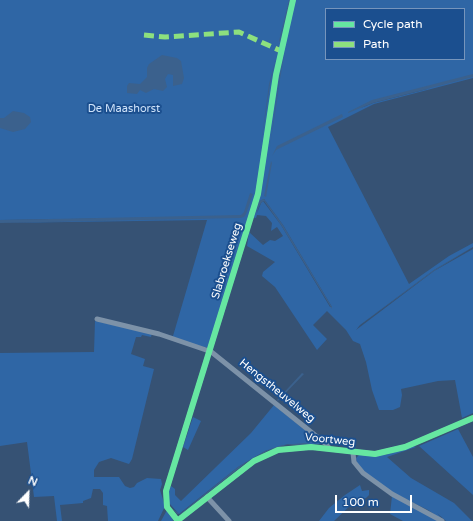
<!DOCTYPE html>
<html>
<head>
<meta charset="utf-8">
<style>
	body { margin:0 }
	#map { position:relative; width:473px; height:521px; overflow:hidden; background:#365274; font-family:"Varela Round",sans-serif }
	canvas { display:block }
	.legend { position:absolute; left:325px; top:8px; width:140px; height:52px; box-sizing:border-box; background:#1b4f8f; border:1px solid #7695bc; margin:0; padding:5px 7px; list-style:none; font-size:12px; color:#fff }
	.legend li { display:flex; align-items:center; gap:8px; height:20px }
	.legend b { width:20px; border:1px solid #7695bc }
	.north { position:absolute; left:8px; top:473px; width:40px; height:40px; -webkit-text-stroke:3px #1b4f8f; paint-order:stroke; rotate:23deg; font-size:11px; font-weight:700; line-height:16px; text-align:center; color:#fff }
	.north::after { content:''; display:block; margin:auto; width:14px; height:18px; background:#fff; clip-path:polygon(50% 0,100% 100%,50% 72%,0 100%) }
	.scale { position:absolute; left:335px; top:495px; width:77px; height:18px; box-sizing:border-box; border:2px solid #fff; border-top:0; padding-left:5px; font-size:12px; line-height:14px; white-space:nowrap; color:#fff; -webkit-text-stroke:3px #1b4f8f; paint-order:stroke }
</style>
</head>
<body>
<div id="map">
<canvas width="473" height="521"></canvas>
<ul class="legend">
<li><b style="height:5px;background:#66e7a1"></b>Cycle path</li>
<li><b style="height:5px;background:#8de07e"></b>Path</li>
</ul>
<div class="north">N</div>
<div class="scale">100 m</div>
</div>
<script>
const context = document.querySelector('canvas').getContext('2d');
context.lineJoin = 'round';
function fill(path, color) { context.fillStyle = color; context.fill(path, 'evenodd'); }
const poly = rows => new Path2D(rows.map(r => 'M' + r).join(''));
function strokePath(path, color, width, dash) { context.strokeStyle = color; context.lineWidth = width; context.lineCap = dash ? 'butt' : 'round'; context.setLineDash(dash || []); context.stroke(path); }
function label(font, color, halo, rows, align = 'center') {
  context.font = font + ' "Varela Round",sans-serif'; context.lineWidth = 4; context.setLineDash([]); context.textBaseline = 'middle'; context.strokeStyle = halo; context.fillStyle = color; for (const [text, x, y, turn = 0] of rows) {
    context.save(); context.translate(x, y); context.rotate((+turn || 0) * Math.PI / 180); context.textAlign = isNaN(turn) ? turn : align; if (halo) context.strokeText(text, 0, 0); context.fillText(text, 0, 0); context.restore();
  }
}
fill(poly([
	[0,0,473,0,473,78,374,104,328,127,409,284,449,256,473,243,473,247,434,270,360,325,356,330,434,271,473,249,473,413,462,418,455,380,438,381,401,389,402,395,400,407,393,410,379,410,372,390,366,362,360,344,353,341,346,330,327,311,313,325,327,339,317,350,275,287,262,276,263,272,275,262,247,246,249,232,263,245,270,240,275,241,283,236,277,227,271,231,272,223,266,216,257,215,256,218,249,217,208,348,95,317,173,336,207,220,0,223,213,217,0,220],
	[326,9,464,9,464,59,326,59],
	[431,88,373,103,361,108,374,101],
	[264,199,283,225,332,307,330,307,281,225,263,201,261,203,257,213,260,201],
	[95,321,152,333,151,337,142,335,141,337,136,337,131,354,145,359,143,366,154,369,132,459,129,464,111,458,99,462,94,470,94,477,119,477,125,486,130,488,134,487,137,483,147,478,161,479,162,484,160,490,165,506,158,521,108,521,107,506,103,505,103,493,100,489,93,489,91,498,83,501,83,503,60,505,62,521,57,521,54,496,34,497,27,442,0,446,0,353,94,352],
	[274,405,322,444,288,444,265,451,238,467,179,514,169,503,167,495,171,486,175,489,175,495,181,501,251,433],
	[193,417,201,421,188,450,183,447],
	[458,429,473,457,473,495,419,446],
	[413,446,416,447,387,457,411,478,454,503,472,521,446,521,437,513,444,521,428,510,393,493,363,472,357,465,356,458,359,455,385,455],
	[360,485,362,491,369,490,369,495,366,498,355,501,334,521,319,521,329,508,345,495],
	[392,496,439,521,403,521,390,514],
	[167,510,172,516,173,521,161,521]
]), '#2f66a5');
fill(poly([
	[289,0,290,0,280,42,279,41],
	[285,51,280,79,270,147,279,78],
	[162,55,177,58,181,61,184,78,182,84,173,86,173,75,168,74,165,79,167,87,163,91,154,89,146,93,140,90,137,94,127,93,127,86,129,83,140,84,147,77,147,68,149,64],
	[276,57,270,85,261,144,269,84],
	[473,74,473,77,373,103,348,113,348,112,372,100],
	[13,111,24,113,30,117,31,122,25,129,13,132,0,128,0,118,4,118],
	[342,114,343,117,276,150,272,156,277,146],
	[271,161,272,163,266,197,264,196],
	[250,193,253,194,246,214,244,217,240,218,0,223,0,220,241,215,244,212],
	[264,199,283,225,332,307,332,309,281,225,264,201,261,203,255,215,259,201],
	[473,247,434,271,355,329,434,270],
	[302,373,304,374,278,401,277,400],
	[304,443,320,445,286,445,269,450,247,462,181,514,177,514,173,509,180,514,238,467,265,451,282,445]
]), '#3b618d');
strokePath(poly([
	[97,319,159,334,209,351],
	[209,350,326,444,330,449],
	[353,453,354,462,363,473,392,494,442,521],
	[207,497,229,521],
	[177,521,254,461,278,450,311,447,375,454,405,447,473,418],
	[178,521,167,507,166,491,258,194,276,75,293,0]
]), '#7d92a8', 5);
strokePath(poly([
	[144,35,165,37,239,32,281,51]
]), '#8de07e', 5, [10, 5]);
strokePath(poly([
	[177,521,254,461,278,450,311,447,375,454,405,447,473,418],
	[178,521,167,507,166,491,258,194,276,75,293,0]
]), '#66e7a1', 6);
label('11px', '#cfe3fa', '#1b4f8f', [
	["De Maashorst",124,109]
]);
label('11px', '#fff', '#1b4f8f', [
	["Slabroekseweg",227,261,-73],
	["Hengstheuvelweg",277,391,39],
	["Voortweg",330,440,6]
]);
</script>
</body>
</html>
